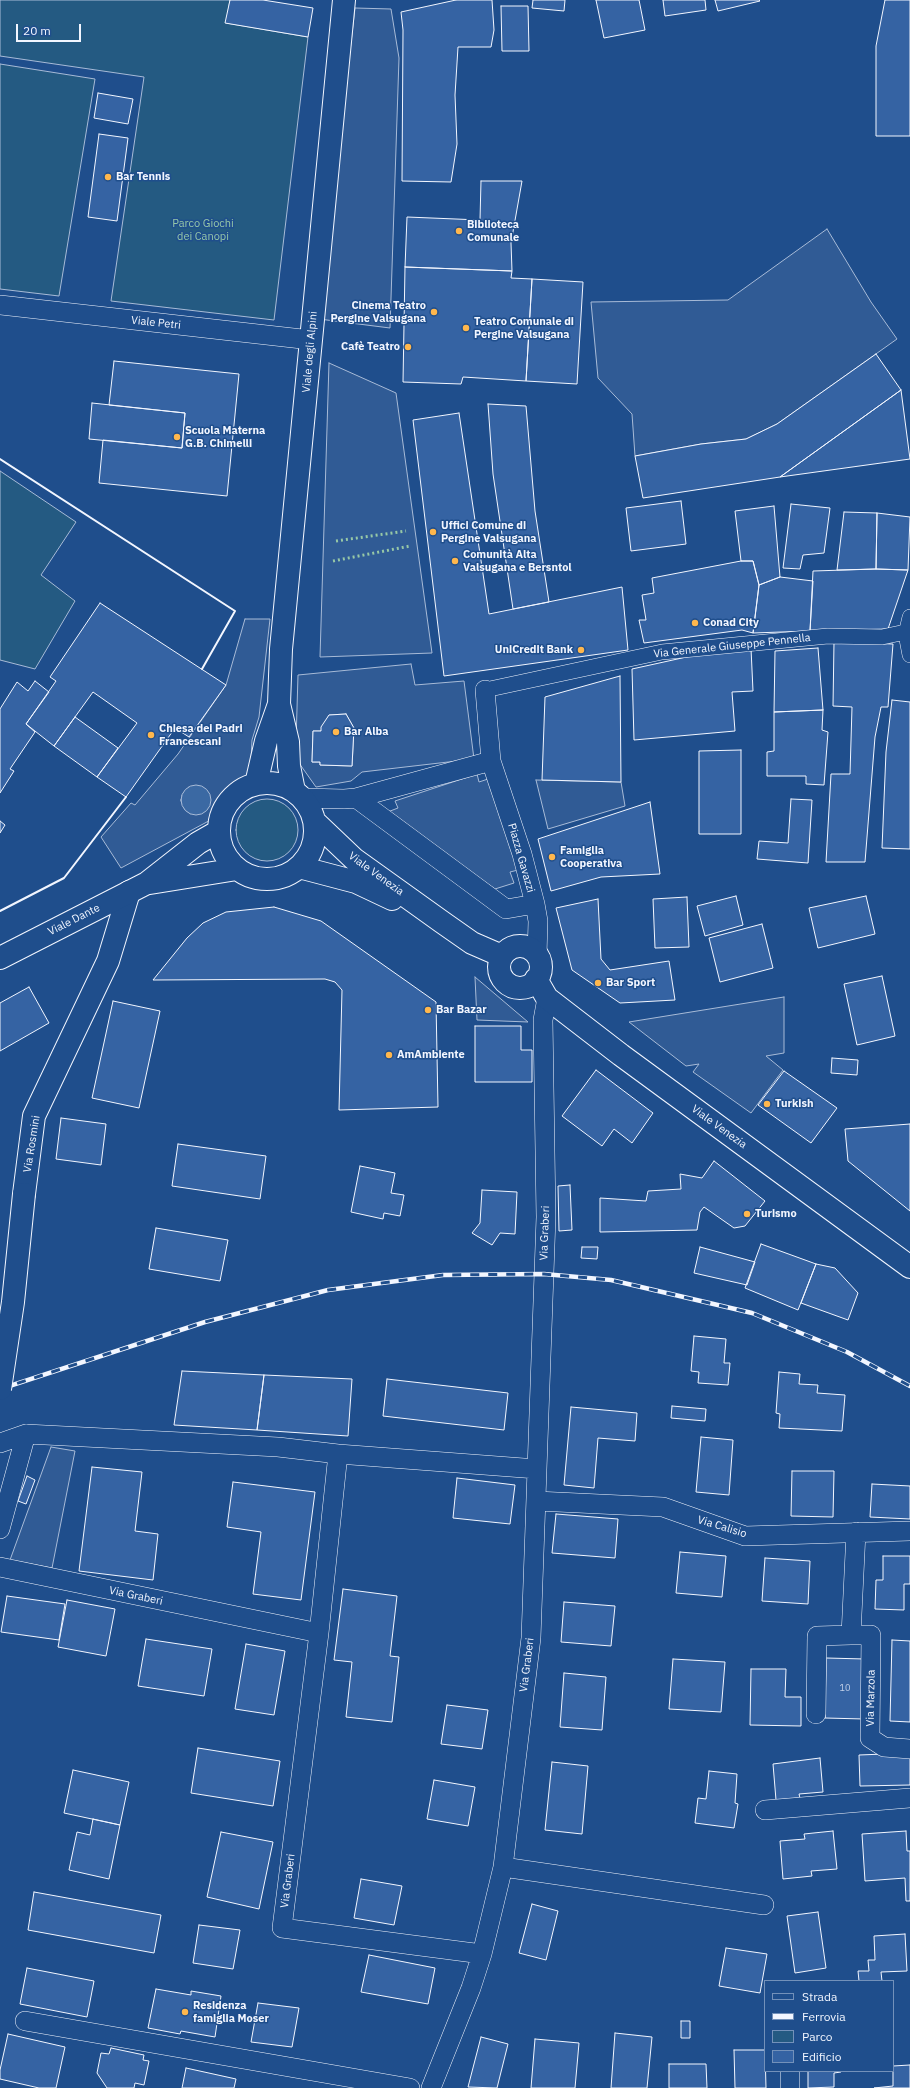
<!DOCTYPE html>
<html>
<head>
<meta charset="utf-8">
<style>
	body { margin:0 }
	#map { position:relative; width:910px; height:2088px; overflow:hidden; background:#1f4e8c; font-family:"IBM Plex Sans",sans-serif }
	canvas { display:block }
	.legend { position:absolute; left:764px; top:1980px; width:130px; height:92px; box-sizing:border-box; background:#1f4e8c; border:1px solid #7391ba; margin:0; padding:5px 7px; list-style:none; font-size:12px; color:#f2f6ff }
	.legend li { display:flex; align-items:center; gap:8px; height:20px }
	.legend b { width:20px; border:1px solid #7391ba }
	.scale { position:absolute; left:16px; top:24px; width:65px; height:18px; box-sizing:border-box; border:2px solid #f2f6ff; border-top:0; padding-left:5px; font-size:12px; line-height:14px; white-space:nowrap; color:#f2f6ff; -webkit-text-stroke:3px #1f4e8c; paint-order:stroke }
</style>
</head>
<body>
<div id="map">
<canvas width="910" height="2088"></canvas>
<ul class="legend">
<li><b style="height:5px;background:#1f4e8c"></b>Strada</li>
<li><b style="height:5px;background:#f2f6ff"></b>Ferrovia</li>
<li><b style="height:11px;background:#245a82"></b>Parco</li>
<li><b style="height:11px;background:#3563a3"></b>Edificio</li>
</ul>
<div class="scale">20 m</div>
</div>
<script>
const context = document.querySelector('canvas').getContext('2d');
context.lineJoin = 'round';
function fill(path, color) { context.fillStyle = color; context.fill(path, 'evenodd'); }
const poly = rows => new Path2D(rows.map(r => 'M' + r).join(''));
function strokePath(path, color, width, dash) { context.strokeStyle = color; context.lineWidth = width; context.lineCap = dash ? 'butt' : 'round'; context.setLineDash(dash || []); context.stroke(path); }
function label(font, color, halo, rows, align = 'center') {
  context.font = font + ' "IBM Plex Sans",sans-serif'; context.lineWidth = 3; context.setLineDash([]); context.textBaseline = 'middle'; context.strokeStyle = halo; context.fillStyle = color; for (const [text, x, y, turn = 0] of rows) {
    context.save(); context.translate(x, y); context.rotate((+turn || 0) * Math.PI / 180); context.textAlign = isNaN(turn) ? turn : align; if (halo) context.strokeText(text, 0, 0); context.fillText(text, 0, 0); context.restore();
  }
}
const green = poly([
	[0,0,230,0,226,23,308,37,274,320,111,301,144,77,0,56,0,0],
	[0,64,95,79,59,296,0,289,0,64],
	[0,471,76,522,41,575,75,601,35,669,0,660,0,471],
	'236 830a31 31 0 1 1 62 0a31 31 0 1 1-62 0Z'
]);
fill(green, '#245a82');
strokePath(green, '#a8bbd7', 1);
const parking = poly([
	[355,8,391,9,399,58,390,328,319,319,355,8],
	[827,229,871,302,897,339,777,424,746,439,701,444,635,456,632,414,598,378,591,302,728,300,827,229],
	[329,363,396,393,432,653,320,657,329,363],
	[245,619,270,619,259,717,252,740,250,781,230,798,218,816,121,868,101,837,131,803,135,805,178,754,226,685,245,619],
	[189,787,191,814,185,810,181,801,182,795,189,787],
	[411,664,415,685,464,681,474,759,362,772,351,781,316,787,299,763,296,742,298,675,411,664],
	[346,714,354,728,352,766,320,765,320,762,312,762,313,731,321,731,329,715,346,714],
	[477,774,479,782,488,779,518,870,510,872,514,883,495,889,385,813,398,808,395,801,477,774],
	[536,780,621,782,625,806,548,829,536,780],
	[475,977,528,1022,477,1020,475,977],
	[784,997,784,1053,766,1056,783,1070,751,1113,693,1072,699,1064,686,1066,629,1022,784,997],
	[51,1447,75,1451,52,1568,10,1560,51,1447]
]);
fill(parking, '#305b95');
strokePath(parking, '#a8bbd7', 1);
const water = poly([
	'181 800a15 15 0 1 1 30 0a15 15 0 1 1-30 0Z'
]);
fill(water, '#3b69a3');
strokePath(water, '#a8bbd7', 1);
const building = poly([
	[230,0,263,0,313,8,308,37,225,23,230,0],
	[456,0,492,0,494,30,491,47,458,47,455,95,457,144,451,182,402,181,403,30,401,12,456,0],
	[533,0,565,0,564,11,532,8,533,0],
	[596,0,639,0,645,30,604,38,596,0],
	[663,0,705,0,706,10,665,16,663,0],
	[715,0,759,0,760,1,718,11,715,0],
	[885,0,910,0,910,136,876,136,876,46,885,0],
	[501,6,528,6,529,51,502,51,501,6],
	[98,93,133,99,128,124,94,118,98,93],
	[99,134,128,138,117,221,88,217,99,134],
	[481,181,522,181,511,243,512,271,405,267,407,217,480,220,481,181],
	[405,267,512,271,511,278,532,279,526,381,463,377,461,384,403,382,405,267],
	[532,279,583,282,577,384,526,381,532,279],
	[876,354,901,390,780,477,643,498,635,456,701,444,746,439,777,424,876,354],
	[114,361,239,374,227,496,99,483,103,440,182,448,185,413,109,405,114,361],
	[901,390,910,459,780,477,901,390],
	[92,403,185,413,182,448,89,439,92,403],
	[488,404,526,406,535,511,549,602,513,609,493,474,488,404],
	[459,413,489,614,622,587,628,650,444,676,413,420,459,413],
	[681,501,686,544,631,551,626,508,681,501],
	[791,504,830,508,824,553,803,555,800,569,783,568,791,504],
	[774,506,780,577,759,585,753,561,741,561,735,511,774,506],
	[844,512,877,513,876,569,837,570,844,512],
	[877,513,910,517,908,570,876,569,877,513],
	[741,561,753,561,759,585,753,633,742,630,644,643,639,620,646,620,642,595,654,593,652,578,741,561],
	[876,569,908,570,888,629,810,631,813,571,876,569],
	[780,577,813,581,810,631,753,633,759,585,780,577],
	[100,603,226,685,189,737,175,728,126,797,97,777,137,723,93,692,54,746,26,724,56,681,50,677,100,603],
	[834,642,893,644,888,707,881,707,875,737,865,862,826,862,831,774,850,774,852,707,833,706,834,642],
	[751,648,753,691,732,692,735,731,634,740,632,669,691,656,751,648],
	[818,648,823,710,774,712,775,651,818,648],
	[620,676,621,782,542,780,545,697,620,676],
	[35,681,49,692,26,724,35,732,10,769,14,771,0,793,0,709,17,682,28,691,35,681],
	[892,700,910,702,910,849,882,848,886,752,892,700],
	[823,710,822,730,828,732,824,785,806,784,806,776,767,776,767,752,774,751,774,712,823,710],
	[346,714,354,728,352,766,320,765,320,762,312,762,313,731,321,731,321,727,329,715,346,714],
	[75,717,118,748,97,777,54,746,75,717],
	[741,750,741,834,699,834,699,751,741,750],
	[791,799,812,800,808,863,757,859,759,841,788,843,791,799],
	[650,802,660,874,601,877,551,891,538,839,650,802],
	[0,821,5,825,0,833,0,821],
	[736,896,743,925,705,936,697,906,736,896],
	[866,896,875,934,818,948,809,908,866,896],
	[687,897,689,947,655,948,653,899,687,897],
	[598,899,601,959,610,970,669,961,675,1000,620,1003,572,970,556,908,598,899],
	[274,907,321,921,436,1002,438,1107,339,1110,342,990,335,982,325,979,153,980,187,938,203,923,226,912,274,907],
	[762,924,773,968,720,982,709,938,762,924],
	[882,976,895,1036,857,1045,844,984,882,976],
	[29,987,49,1023,0,1051,0,1003,29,987],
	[113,1001,160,1011,139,1108,92,1098,113,1001],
	[475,1026,521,1026,521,1050,532,1050,532,1082,475,1082,475,1026],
	[832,1058,858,1060,857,1075,831,1073,832,1058],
	[596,1070,653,1113,632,1143,614,1129,602,1146,562,1116,596,1070],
	[784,1071,837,1108,811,1143,758,1105,784,1071],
	[61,1118,106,1124,101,1165,56,1159,61,1118],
	[910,1124,910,1211,848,1161,845,1129,910,1124],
	[178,1144,266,1156,260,1199,172,1186,178,1144],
	[714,1161,765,1201,745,1226,734,1228,704,1207,700,1212,697,1230,600,1232,600,1198,646,1201,648,1191,681,1189,680,1174,702,1178,714,1161],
	[360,1166,395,1173,391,1193,404,1195,400,1216,384,1213,383,1219,351,1212,360,1166],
	[570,1185,572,1230,559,1231,558,1186,570,1185],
	[482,1190,517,1192,515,1234,500,1233,492,1245,472,1233,480,1223,482,1190],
	[156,1228,228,1240,220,1281,149,1269,156,1228],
	[761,1244,816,1264,798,1310,745,1288,761,1244],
	[582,1247,598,1247,597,1259,581,1258,582,1247],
	[700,1247,755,1262,747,1285,694,1273,700,1247],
	[816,1264,835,1268,858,1293,848,1320,801,1303,816,1264],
	[694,1336,726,1339,724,1363,730,1363,728,1385,698,1383,699,1372,691,1371,694,1336],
	[182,1371,264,1375,257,1430,174,1425,182,1371],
	[779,1372,800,1374,799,1384,818,1385,817,1393,845,1395,842,1431,779,1428,780,1414,776,1413,779,1372],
	[264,1375,352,1379,348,1436,257,1430,264,1375],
	[387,1379,508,1393,504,1430,383,1416,387,1379],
	[672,1406,706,1409,705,1421,671,1418,672,1406],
	[571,1407,637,1413,635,1441,598,1438,594,1488,564,1485,571,1407],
	[701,1437,733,1440,729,1495,696,1492,701,1437],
	[92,1467,142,1472,135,1531,158,1534,153,1580,79,1571,92,1467],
	[792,1471,834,1471,833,1517,791,1516,792,1471],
	[27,1476,35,1480,26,1504,18,1501,27,1476],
	[457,1478,515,1485,510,1524,453,1518,457,1478],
	[233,1482,315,1492,301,1600,253,1594,261,1532,227,1527,233,1482],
	[872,1484,910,1486,910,1519,870,1517,872,1484],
	[556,1514,618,1519,615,1558,552,1553,556,1514],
	[680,1552,726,1556,722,1597,676,1593,680,1552],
	[883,1556,910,1556,910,1584,904,1584,904,1610,875,1609,876,1580,883,1580,883,1556],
	[765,1558,810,1561,808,1604,762,1601,765,1558],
	[343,1589,397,1596,390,1656,399,1657,392,1722,346,1717,352,1662,334,1660,343,1589],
	[7,1596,65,1604,59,1640,1,1632,7,1596],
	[67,1600,115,1609,106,1656,58,1647,67,1600],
	[564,1602,615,1606,611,1646,561,1642,564,1602],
	[146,1639,212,1649,204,1696,138,1686,146,1639],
	[892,1640,910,1641,910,1722,890,1721,892,1640],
	[246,1644,285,1651,274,1715,235,1709,246,1644],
	[826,1658,865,1659,864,1719,825,1718,826,1658],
	[673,1659,725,1662,721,1712,669,1709,673,1659],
	[751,1669,786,1669,785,1697,801,1697,801,1726,750,1725,751,1669],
	[564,1673,606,1677,602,1730,560,1727,564,1673],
	[447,1705,488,1710,482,1749,441,1744,447,1705],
	[198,1748,280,1761,273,1806,191,1793,198,1748],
	[910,1753,910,1785,860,1786,859,1755,910,1753],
	[820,1758,823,1792,799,1794,800,1798,776,1800,773,1764,820,1758],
	[552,1762,588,1766,582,1834,545,1830,552,1762],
	[73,1770,129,1782,120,1825,64,1813,73,1770],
	[709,1771,737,1774,735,1803,738,1804,734,1828,695,1823,698,1798,706,1799,709,1771],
	[434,1780,475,1787,468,1826,427,1819,434,1780],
	[93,1819,120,1825,109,1879,69,1870,77,1832,90,1835,93,1819],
	[833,1831,837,1869,811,1871,812,1876,783,1879,780,1841,805,1839,804,1834,833,1831],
	[906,1831,907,1851,910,1851,910,1901,906,1901,905,1878,865,1881,862,1834,906,1831],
	[221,1832,273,1842,259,1909,207,1897,221,1832],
	[361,1879,402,1886,394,1925,354,1918,361,1879],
	[34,1892,161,1915,154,1953,28,1930,34,1892],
	[532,1904,558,1911,546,1960,519,1953,532,1904],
	[818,1912,826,1968,795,1973,787,1916,818,1912],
	[199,1925,240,1930,233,1969,193,1963,199,1925],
	[905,1934,907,1971,881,1972,882,1981,859,1981,858,1971,869,1971,868,1960,875,1960,874,1936,905,1934],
	[726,1948,767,1954,760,1993,719,1986,726,1948],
	[369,1955,435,1968,428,2004,361,1992,369,1955],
	[27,1968,94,1981,87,2017,20,2004,27,1968],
	[156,1989,191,1995,191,1991,221,1996,215,2037,181,2031,180,2034,148,2028,156,1989],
	[258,2003,299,2008,292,2047,251,2042,258,2003],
	[681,2021,690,2021,690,2038,681,2038,681,2021],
	[615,2033,652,2037,647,2088,611,2088,615,2033],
	[8,2034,65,2047,56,2088,39,2088,0,2079,0,2070,8,2034],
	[481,2037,508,2044,497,2088,468,2087,481,2037],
	[535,2039,579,2043,575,2088,531,2088,535,2039],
	[111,2048,144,2055,143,2060,149,2061,144,2085,135,2083,134,2088,107,2088,97,2073,101,2053,109,2054,111,2048],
	[734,2050,765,2050,766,2088,735,2088,734,2050],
	[669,2064,706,2064,707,2088,669,2088,669,2064],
	[910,2065,910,2088,874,2088,893,2086,893,2066,910,2065],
	[186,2068,236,2079,234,2088,182,2088,186,2068],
	[808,2071,841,2071,841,2072,834,2073,834,2087,808,2088,808,2071]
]);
fill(building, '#3563a3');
strokePath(building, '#f2f6ff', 1);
const pedestrian = poly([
	[910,617,906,634,910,655],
	[485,690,662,652,828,636,882,637,910,631]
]);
const minor = poly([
	[0,305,311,340],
	[485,690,491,761,522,854,535,904,538,921,537,956],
	[302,798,344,799,356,798,491,761],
	[356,798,506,909,535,904],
	[0,1443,26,1434,278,1447,338,1454,537,1469],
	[338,1454,319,1633,282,1928,482,1954],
	[536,1501,663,1507,745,1536,910,1531],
	[0,1529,26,1434],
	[856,1532,851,1635,871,1635,870,1738,884,1747,910,1749],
	[0,1567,319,1633],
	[816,1714,817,1636,851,1635],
	[765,1810,910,1798],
	[503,1867,764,1905],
	[25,2021,410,2088],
	[431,2088,471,1988,482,1954,503,1867,531,1638,546,1217,543,1020,547,998],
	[790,2088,790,2071]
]);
const tertiary = poly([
	[24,1194,34,1116,108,961,129,892]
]);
const secondary = poly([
	'219 831a48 48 0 1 1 96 0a48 48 0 1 1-96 0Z',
	[256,784,266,741,279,704],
	[294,791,289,766,288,742,279,704,281,649,344,0],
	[314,821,354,859,442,922,472,943,502,956],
	[299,867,356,882,392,899],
	[150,883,237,869],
	'499 967a21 21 0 1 1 42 0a21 21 0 1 1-42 0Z',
	[0,958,147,883,198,843,219,831],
	[536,979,547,998,621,1055,910,1267]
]);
strokePath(pedestrian, '#f2f6ff', 16);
strokePath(minor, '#f2f6ff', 20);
strokePath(tertiary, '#f2f6ff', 24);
strokePath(secondary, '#f2f6ff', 24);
strokePath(pedestrian, '#1f4e8c', 15);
strokePath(minor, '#1f4e8c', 19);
strokePath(tertiary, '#1f4e8c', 22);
strokePath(secondary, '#1f4e8c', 22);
const rail = poly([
	[0,1389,205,1322,328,1290,443,1275,544,1274,611,1280,752,1313,847,1352,910,1386]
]);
strokePath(rail, '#f2f6ff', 4.5);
strokePath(rail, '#1f4e8c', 3, [9]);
const tertiaryBridge = poly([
	[0,1389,13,1302,24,1194]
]);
strokePath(tertiaryBridge, '#f2f6ff', 24, []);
strokePath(tertiaryBridge, '#1f4e8c', 22);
strokePath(poly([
	[336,541,406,531],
	[333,561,410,546]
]), '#97c8a6', 3, [2, 3]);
strokePath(poly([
	[0,459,235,611,202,669],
	[0,911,64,878,126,797]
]), '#f2f6ff', 2);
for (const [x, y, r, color] of [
	[108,177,4,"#ffb74d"],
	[459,231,4,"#ffb74d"],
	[434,312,4,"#ffb74d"],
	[466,328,4,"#ffb74d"],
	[408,347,4,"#ffb74d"],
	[177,437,4,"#ffb74d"],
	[433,532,4,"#ffb74d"],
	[455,561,4,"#ffb74d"],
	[695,623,4,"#ffb74d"],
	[581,650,4,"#ffb74d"],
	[336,732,4,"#ffb74d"],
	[151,735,4,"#ffb74d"],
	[552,857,4,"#ffb74d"],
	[598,983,4,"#ffb74d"],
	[428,1010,4,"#ffb74d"],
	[389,1055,4,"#ffb74d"],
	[767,1104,4,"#ffb74d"],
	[747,1214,4,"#ffb74d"],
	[185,2012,4,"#ffb74d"]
]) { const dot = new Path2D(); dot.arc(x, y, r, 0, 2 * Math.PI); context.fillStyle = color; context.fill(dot); strokePath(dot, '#1f4e8c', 1.5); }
label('9px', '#c3d1e8', null, [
	["10",845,1688]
]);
label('bold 11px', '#f2f6ff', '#1f4e8c', [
	["Bar Tennis",116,177],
	["Biblioteca",467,225],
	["Comunale",467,238],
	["Cinema Teatro",426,306,"right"],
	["Pergine Valsugana",426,319,"right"],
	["Teatro Comunale di",474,322],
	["Pergine Valsugana",474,335],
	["Cafè Teatro",400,347,"right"],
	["Scuola Materna",185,431],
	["G.B. Chimelli",185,444],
	["Uffici Comune di",441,526],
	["Pergine Valsugana",441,539],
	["Comunità Alta",463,555],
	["Valsugana e Bersntol",463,568],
	["Conad City",703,623],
	["UniCredit Bank",573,650,"right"],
	["Chiesa dei Padri",159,729],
	["Francescani",159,742],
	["Bar Alba",344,732],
	["Famiglia",560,851],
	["Cooperativa",560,864],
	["Bar Sport",606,983],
	["Bar Bazar",436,1010],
	["AmAmbiente",397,1055],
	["Turkish",775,1104],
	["Turismo",755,1214],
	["Residenza",193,2006],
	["famiglia Moser",193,2019]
], 'left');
label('11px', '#97c8a6', '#1f4e8c', [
	["Parco Giochi",203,224],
	["dei Canopi",203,237]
]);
label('11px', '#f2f6ff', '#1f4e8c', [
	["Viale Petri",156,323,6],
	["Viale degli Alpini",310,352,-85],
	["Via Generale Giuseppe Pennella",732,646,-6],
	["Piazza Gavazzi",521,858,74],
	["Viale Venezia",376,874,36],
	["Viale Dante",74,920,-27],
	["Viale Venezia",719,1127,36],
	["Via Rosmini",32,1144,-81],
	["Via Graberi",545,1233,-88],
	["Via Calisio",722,1527,17],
	["Via Graberi",136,1596,12],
	["Via Graberi",527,1665,-83],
	["Via Marzola",871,1698,-89],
	["Via Graberi",288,1881,-83]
]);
</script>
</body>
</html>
